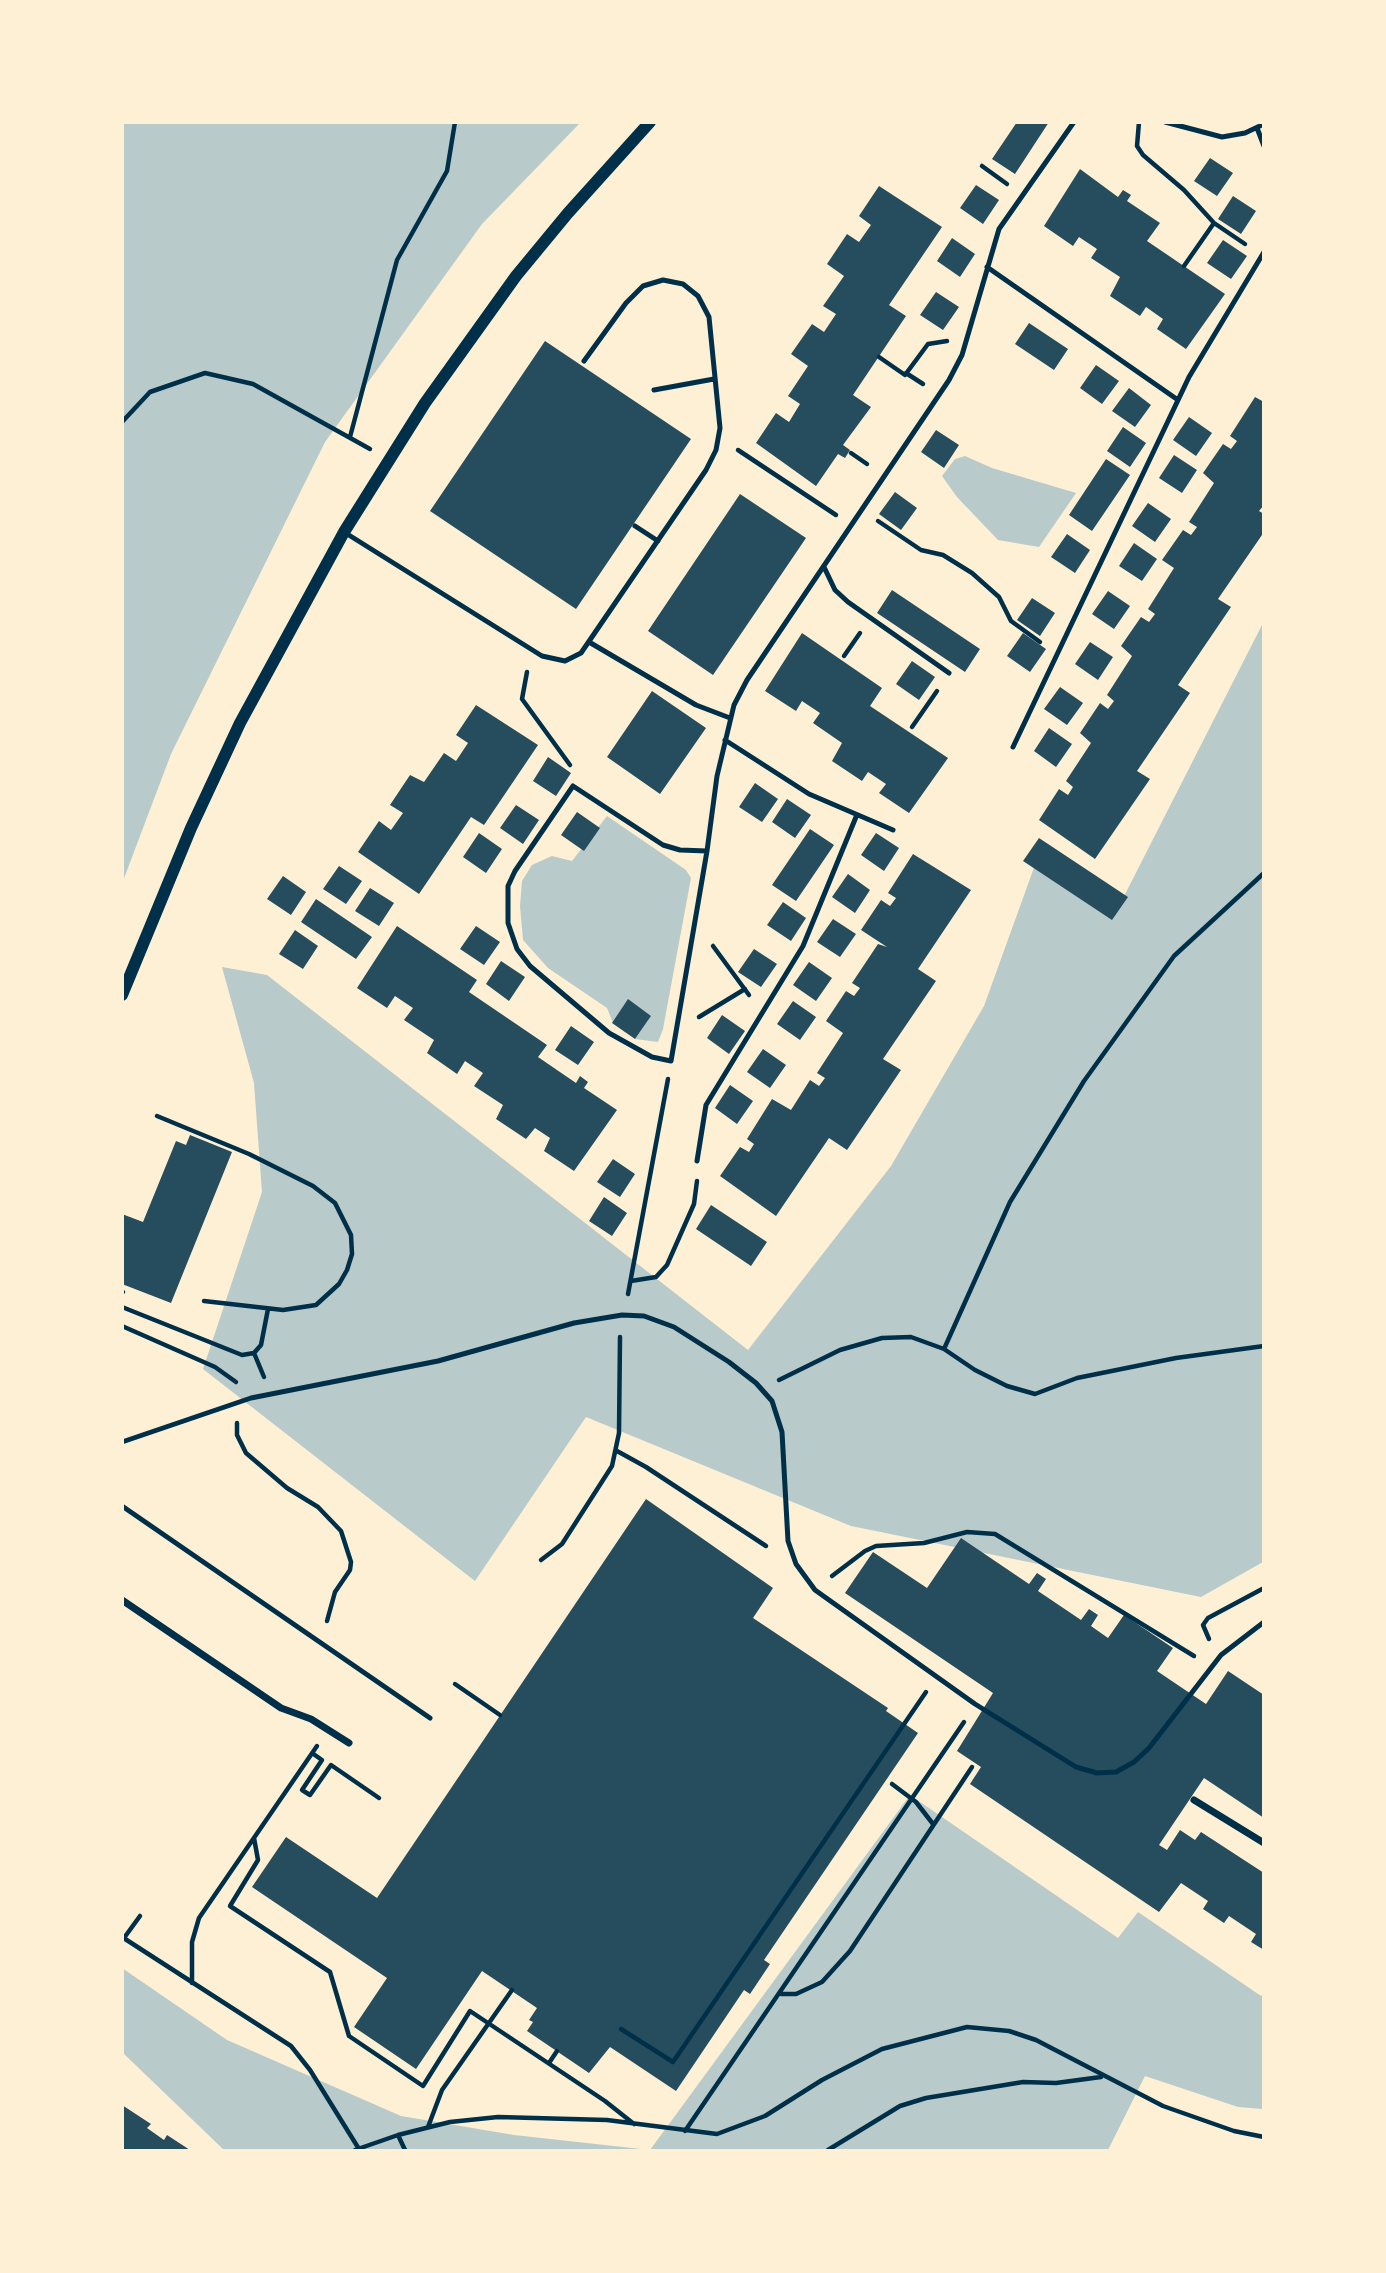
<!DOCTYPE html>
<html>
<head>
<meta charset="utf-8">
<style>
	body { margin:0 }
	#map { position:relative; width:1386px; height:2273px; overflow:hidden; background:#fdf0d5; font-family:"Sofia Sans Condensed",sans-serif }
	canvas { display:block }
	.frame { position:absolute; inset:0; border:124px solid #fdf0d5; pointer-events:none }
</style>
</head>
<body>
<div id="map">
<canvas width="1386" height="2273"></canvas>
<div class="frame"></div>
</div>
<script>
const context = document.querySelector('canvas').getContext('2d');
context.lineJoin = 'round';
function fill(path, color) { context.fillStyle = color; context.fill(path, 'evenodd'); }
const poly = rows => new Path2D(rows.map(r => 'M' + r).join(''));
function strokePath(path, color, width, dash) { context.strokeStyle = color; context.lineWidth = width; context.lineCap = dash ? 'butt' : 'round'; context.setLineDash(dash || []); context.stroke(path); }
fill(poly([
	[123,123,580,123,482,224,325,442,171,754,123,881],
	[965,456,992,468,1076,493,1039,547,998,540,957,497,942,476,955,459],
	[1263,623,1263,1562,1201,1597,851,1526,586,1417,475,1581,203,1369,262,1192,254,1083,222,967,267,975,748,1350,891,1166,984,1006,1036,862,1116,912],
	[607,816,686,870,691,878,663,1029,658,1042,635,1039,651,1016,613,1023,607,1008,548,968,523,940,520,906,522,881,532,865,552,856,572,861],
	[910,1795,1118,1938,1138,1912,1261,1996,1263,1993,1263,2109,1238,2107,1145,2076,1108,2150,224,2150,123,2053,122,1968,227,2040,401,2116,514,2135,650,2150]
]), '#b9caca');
fill(poly([
	[1017,122,1049,122,1015,174,992,159],
	[1210,158,1233,173,1217,196,1194,181],
	[1080,169,1118,197,1123,190,1131,195,1127,201,1160,223,1147,241,1225,294,1186,349,1157,329,1163,319,1146,307,1140,316,1110,296,1120,277,1091,258,1097,249,1079,237,1073,246,1044,226],
	[976,185,999,200,983,224,960,208],
	[879,186,942,227,889,305,906,316,853,395,871,407,843,445,850,450,845,458,838,454,816,486,756,443,776,413,789,422,800,404,788,396,808,366,791,354,812,324,824,332,836,314,823,306,844,276,827,264,847,234,859,242,871,225,859,216],
	[1233,196,1256,211,1241,234,1218,219],
	[952,238,975,254,960,277,937,261],
	[1223,240,1247,256,1231,279,1207,263],
	[936,292,959,307,943,330,920,315],
	[1029,323,1068,349,1054,370,1015,344],
	[545,341,691,439,576,609,430,511],
	[1096,365,1119,381,1102,404,1080,388],
	[1129,388,1151,405,1135,427,1112,411],
	[1255,397,1264,402,1264,505,1259,511,1264,514,1264,532,1218,599,1231,607,1178,685,1190,693,1137,771,1150,779,1095,859,1039,820,1059,789,1068,795,1073,787,1066,781,1091,743,1080,733,1100,703,1108,709,1114,701,1107,695,1132,656,1121,646,1141,617,1149,622,1155,614,1148,609,1174,568,1162,560,1183,530,1191,535,1197,527,1189,522,1214,483,1203,473,1223,444,1231,449,1237,441,1230,436],
	[1189,417,1212,433,1196,456,1173,440],
	[1123,427,1146,443,1130,467,1107,451],
	[936,430,959,445,944,468,921,452],
	[1174,455,1197,470,1182,493,1159,478],
	[1106,459,1130,475,1092,531,1069,515],
	[895,492,917,508,901,530,879,514],
	[740,494,806,538,713,675,648,631],
	[1148,503,1171,519,1155,542,1132,526],
	[1067,534,1090,550,1075,573,1051,557],
	[1134,543,1157,559,1142,581,1119,566],
	[892,590,980,649,965,672,877,613],
	[1108,591,1130,606,1114,629,1092,614],
	[1032,598,1055,613,1040,636,1017,620],
	[802,633,882,688,870,706,948,758,909,813,879,793,886,784,868,772,862,781,832,761,842,743,813,723,820,713,802,701,796,711,765,691],
	[1023,633,1046,649,1030,672,1007,656],
	[1090,642,1113,657,1098,680,1075,664],
	[912,661,935,677,919,700,896,684],
	[1060,687,1083,703,1067,725,1044,709],
	[652,691,706,728,660,794,607,757],
	[476,705,538,745,484,825,471,817,419,894,358,852,379,821,391,830,403,813,390,805,410,775,424,782,444,753,456,761,468,743,456,735],
	[1049,728,1072,744,1056,767,1034,751],
	[548,757,571,773,556,796,533,781],
	[755,783,778,799,762,822,739,807],
	[787,799,811,815,795,838,772,822],
	[516,805,539,820,523,844,500,828],
	[577,812,600,828,584,851,561,835],
	[810,829,834,845,796,901,772,885],
	[479,833,502,849,486,873,463,857],
	[876,833,899,848,884,871,861,855],
	[1039,838,1128,897,1112,920,1023,861],
	[913,854,971,890,918,969,936,981,883,1059,901,1070,847,1150,829,1138,776,1216,720,1176,740,1147,749,1152,754,1144,747,1139,772,1099,791,1110,810,1080,819,1086,825,1078,817,1073,843,1033,826,1021,846,991,854,996,860,988,852,983,878,944,887,947,861,930,881,900,890,906,896,898,888,893],
	[339,866,362,881,346,904,323,889],
	[848,874,870,890,855,913,832,897],
	[283,876,306,892,291,915,267,899],
	[370,888,394,903,379,926,355,911],
	[316,899,372,937,356,959,301,922],
	[783,902,806,918,791,941,767,925],
	[833,919,856,934,840,957,817,942],
	[397,926,477,980,469,992,547,1045,538,1057,576,1083,580,1076,588,1082,584,1088,617,1110,574,1171,544,1151,550,1138,535,1128,526,1139,496,1119,503,1105,474,1086,483,1073,465,1061,457,1074,427,1053,434,1040,404,1020,413,1008,395,996,387,1008,357,988],
	[476,926,500,942,484,965,460,949],
	[295,930,318,946,303,969,279,954],
	[754,949,777,964,761,987,738,972],
	[501,961,525,977,509,1001,486,984],
	[809,962,832,978,816,1001,793,985],
	[628,999,651,1016,635,1039,612,1023],
	[793,1001,816,1017,800,1040,777,1024],
	[722,1015,745,1031,729,1054,707,1038],
	[571,1026,594,1042,578,1065,555,1050],
	[763,1049,786,1065,770,1088,747,1072],
	[730,1085,753,1101,737,1124,715,1108],
	[190,1135,232,1152,171,1303,122,1284,122,1214,143,1222,176,1141,186,1145],
	[613,1159,635,1174,620,1197,597,1182],
	[604,1197,627,1213,612,1236,589,1221],
	[711,1205,767,1242,751,1266,696,1229],
	[646,1499,773,1588,753,1618,888,1708,886,1711,918,1733,764,1960,770,1964,750,1994,744,1990,676,2091,610,2047,589,2073,527,2031,533,2022,529,2020,537,2008,482,1971,416,2069,354,2027,387,1978,252,1887,286,1837,377,1898],
	[961,1538,1029,1584,1037,1573,1046,1579,1038,1591,1081,1620,1089,1609,1098,1615,1091,1626,1108,1638,1124,1615,1173,1648,1157,1671,1206,1704,1228,1671,1264,1695,1264,1818,1204,1778,1159,1845,1167,1850,1180,1830,1195,1840,1201,1832,1264,1873,1264,1950,1251,1942,1256,1934,1229,1916,1224,1923,1203,1909,1208,1901,1181,1883,1159,1912,970,1784,981,1767,957,1751,993,1693,845,1593,873,1552,927,1588],
	[122,2105,151,2124,147,2128,164,2140,167,2135,190,2150,122,2150]
]), '#264d5e');
strokePath(poly([
	[1139,122,1137,146,1143,155,1184,190,1214,223,1245,244],
	[982,166,1007,184],
	[1184,266,1214,223],
	[879,357,905,375,928,344,947,341],
	[906,373,923,384],
	[122,422,150,392,205,373,253,384,370,449],
	[350,437,397,260,447,171,455,122],
	[738,450,836,515],
	[851,453,867,464],
	[878,521,921,550,943,555,972,573,999,597,1011,621,1040,642],
	[844,656,860,633],
	[527,672,522,699,570,765],
	[912,727,937,691],
	[713,946,749,995],
	[699,1017,745,989],
	[157,1116,249,1154,313,1186,335,1203,351,1235,352,1254,347,1270,339,1284,316,1305,283,1310,204,1301],
	[631,1281,656,1277,667,1265,694,1204,697,1181],
	[122,1293,123,1292],
	[628,1294,668,1079],
	[122,1307,242,1355,254,1353,261,1345,268,1309],
	[122,1326,215,1367,236,1382],
	[944,1349,1010,1202,1084,1081,1174,956,1264,873],
	[254,1353,264,1377],
	[779,1380,840,1350,882,1338,911,1337,944,1349,975,1370,1007,1386,1035,1394,1077,1378,1176,1358,1264,1346],
	[237,1423,237,1435,246,1453,287,1488,318,1507,341,1531,351,1562,350,1570,335,1592,327,1621],
	[617,1451,646,1467,766,1546],
	[541,1560,562,1544,612,1466,619,1433,620,1337],
	[832,1576,865,1551,876,1546,924,1543,967,1532,995,1534,1194,1656],
	[1209,1639,1203,1625,1208,1618,1264,1588],
	[455,1684,500,1715],
	[312,1753,322,1760,302,1790,310,1795,331,1765,379,1798],
	[892,1784,916,1802,933,1824],
	[254,1838,258,1860,230,1906,330,1972,349,2036,423,2086,470,2011,605,2101,634,2124],
	[122,1937,291,2046,310,2070,359,2149],
	[124,1938,140,1916],
	[192,1983,192,1942,199,1918,317,1746],
	[781,1994,796,1994,822,1982,850,1951,972,1767],
	[621,2029,673,2062,926,1692],
	[549,2063,557,2051],
	[428,2127,442,2090,512,1990],
	[685,2131,964,1722],
	[398,2135,405,2150],
	[355,2150,398,2135,450,2122,498,2117,607,2120,717,2134,765,2116,822,2080,882,2049,967,2027,1009,2031,1036,2040,1163,2106,1234,2131,1264,2137],
	[828,2150,900,2106,926,2098,1023,2082,1056,2083,1101,2077]
]), '#003049', 4.5);
strokePath(poly([
	[1165,122,1222,137,1245,133,1264,124],
	[1257,128,1264,146],
	[987,267,1178,400],
	[654,390,714,379],
	[635,526,658,541],
	[344,532,542,656,565,661,581,653,706,470,716,450,720,428,709,317,698,296,683,284,663,280,643,286,626,303,584,361],
	[824,567,835,590,848,602,949,673],
	[589,642,696,705,730,718],
	[725,740,809,794,893,830],
	[1013,747,1189,377,1264,252],
	[707,851,680,850,663,845,573,786,515,871,508,886,508,923,517,949,530,966,609,1033,652,1057,671,1061,707,851,717,776,734,705,747,680,949,380,962,355,999,229,1074,122],
	[697,1161,706,1105,803,946,856,817],
	[122,1442,251,1398,438,1361,574,1323,622,1315,644,1316,674,1327,729,1362,756,1383,772,1401,782,1432,788,1541,796,1564,815,1590,975,1704,1076,1767,1097,1773,1116,1772,1134,1762,1149,1748,1221,1655,1264,1622],
	[122,1506,430,1718]
]), '#003049', 5);
strokePath(poly([
	[122,1600,281,1708,311,1719,349,1743],
	[1194,1800,1264,1843]
]), '#003049', 7);
strokePath(poly([
	[122,995,191,828,240,723,344,532,425,403,516,276,568,213,650,122]
]), '#003049', 12);
</script>
</body>
</html>
